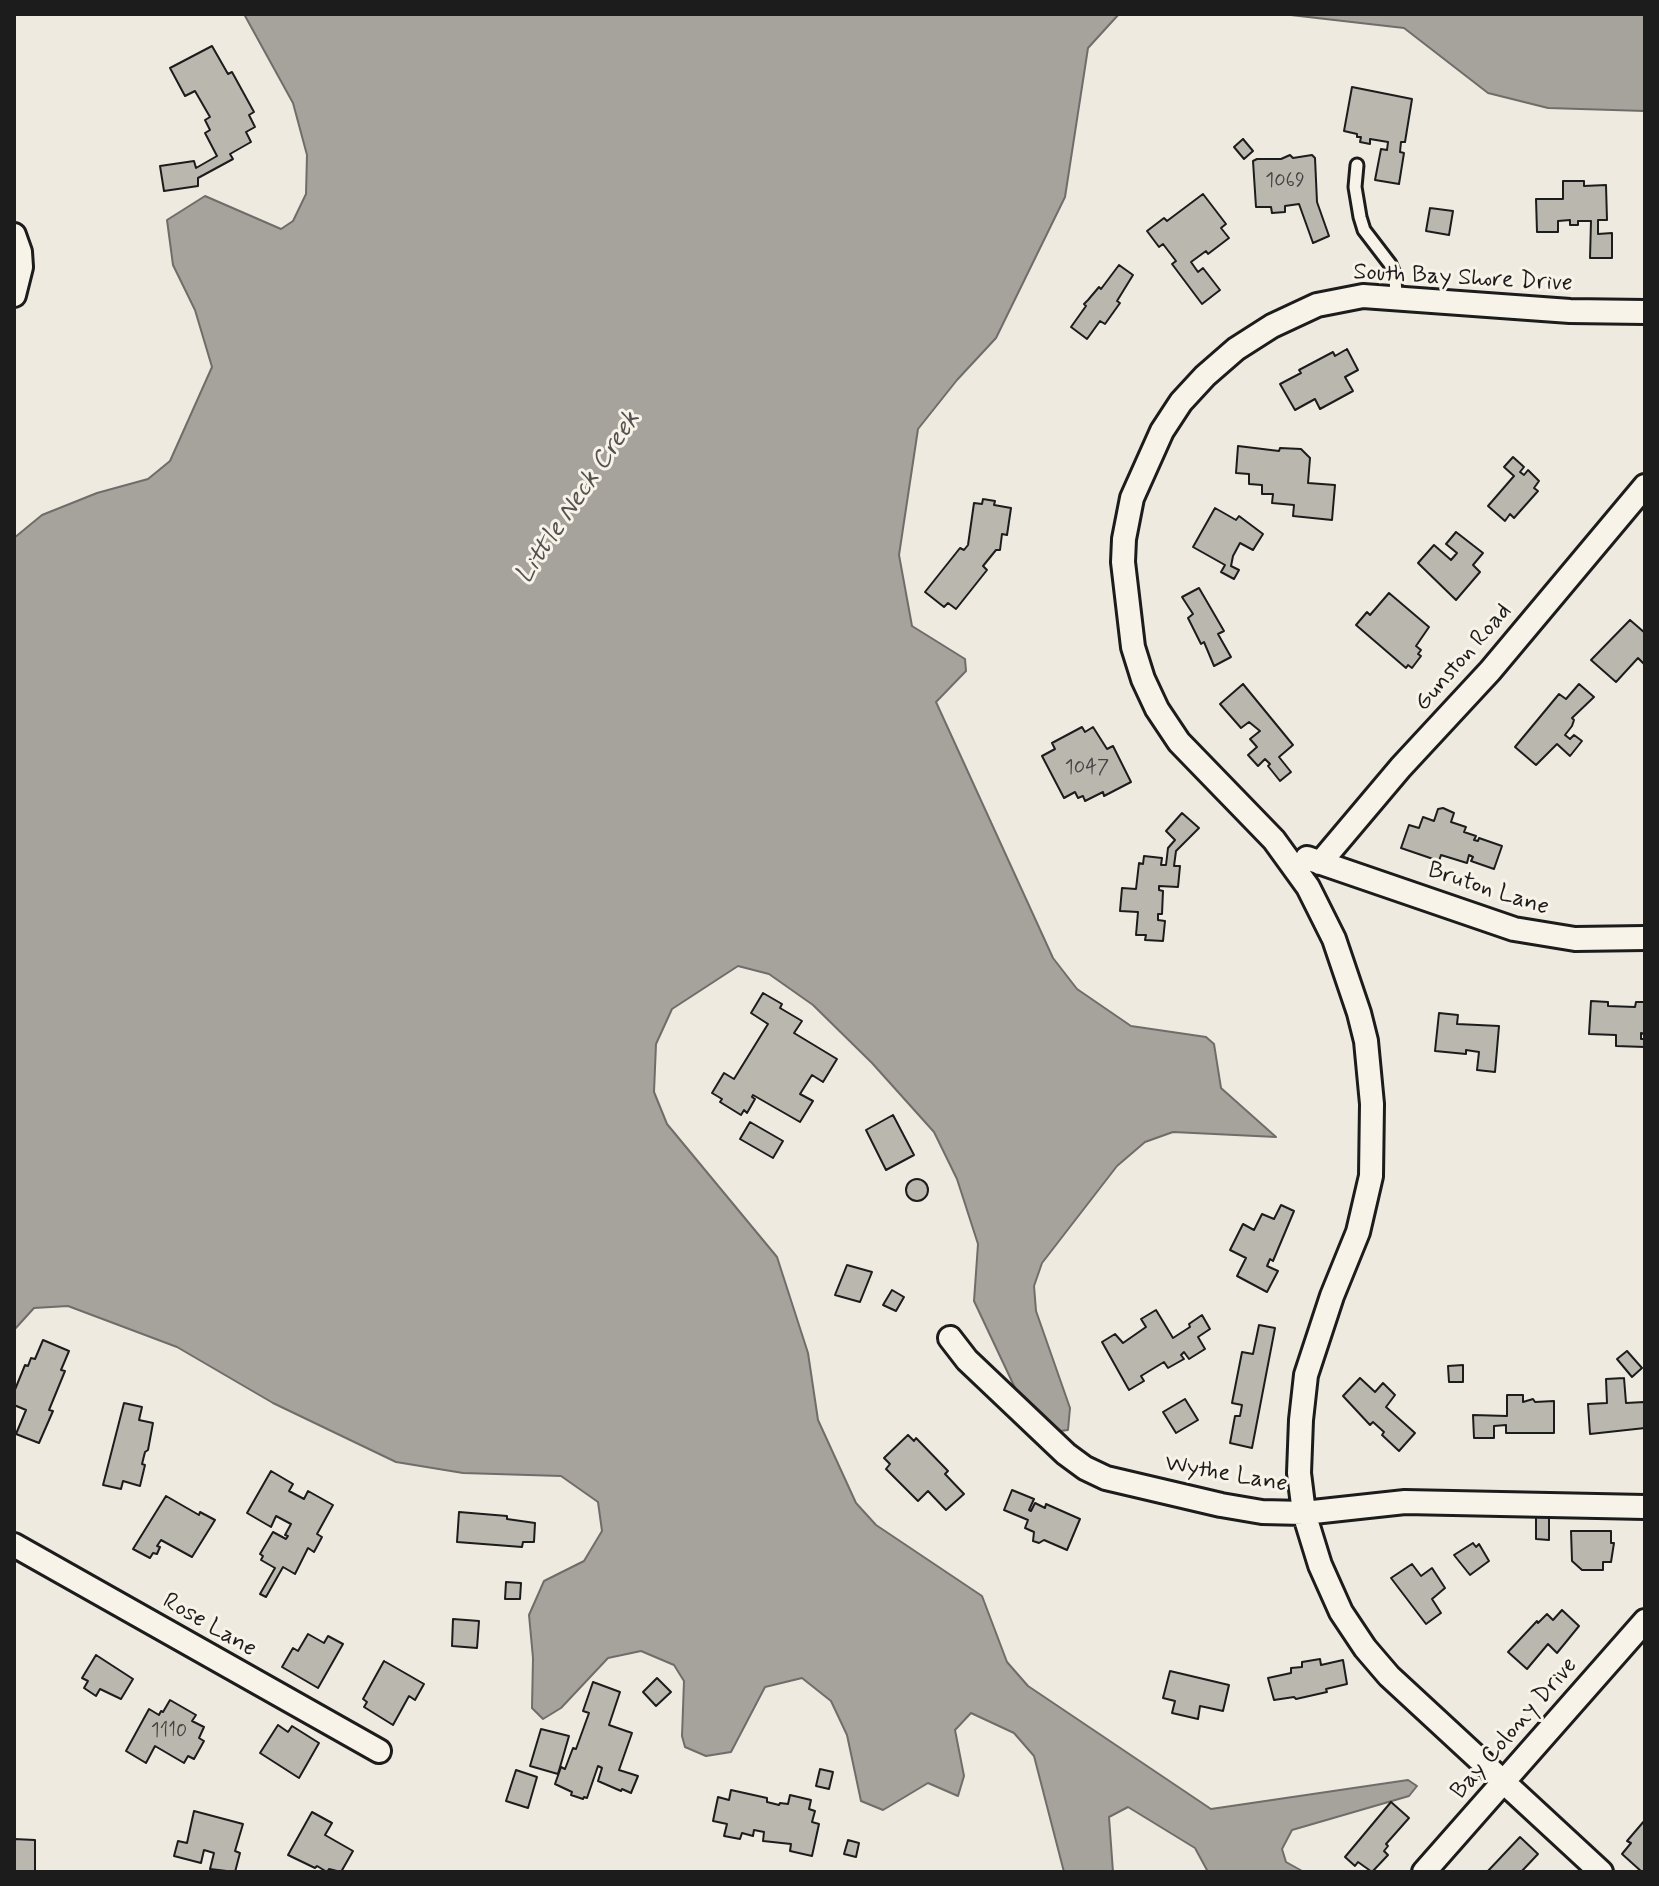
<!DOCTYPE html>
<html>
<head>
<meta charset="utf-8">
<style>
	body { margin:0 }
	#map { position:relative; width:1659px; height:1886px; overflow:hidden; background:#eeeae0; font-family:Mynerve,sans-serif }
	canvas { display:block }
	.frame { position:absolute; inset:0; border:16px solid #1c1c1c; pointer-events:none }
</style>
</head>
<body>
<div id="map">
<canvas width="1659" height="1886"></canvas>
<div class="frame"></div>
</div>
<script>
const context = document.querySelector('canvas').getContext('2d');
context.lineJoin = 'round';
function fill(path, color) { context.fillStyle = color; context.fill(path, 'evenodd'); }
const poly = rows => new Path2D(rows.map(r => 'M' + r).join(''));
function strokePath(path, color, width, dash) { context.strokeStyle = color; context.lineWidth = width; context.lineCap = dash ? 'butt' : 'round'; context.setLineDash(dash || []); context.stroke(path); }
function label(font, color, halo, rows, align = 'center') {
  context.font = font + ' Mynerve,sans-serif'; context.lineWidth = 6; context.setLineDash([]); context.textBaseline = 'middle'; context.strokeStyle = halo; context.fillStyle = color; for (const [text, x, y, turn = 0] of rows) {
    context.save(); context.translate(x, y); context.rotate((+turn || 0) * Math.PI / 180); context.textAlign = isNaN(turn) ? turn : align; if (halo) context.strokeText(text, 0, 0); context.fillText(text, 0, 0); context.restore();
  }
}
const water = poly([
	[244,14,1119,14,1088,48,1065,197,996,338,957,380,918,429,899,555,912,626,965,659,966,671,936,702,1053,958,1077,989,1131,1026,1206,1037,1214,1044,1221,1088,1276,1137,1173,1132,1145,1142,1117,1166,1042,1263,1034,1286,1036,1311,1070,1408,1068,1430,1053,1432,1024,1407,974,1301,978,1244,957,1179,934,1132,872,1063,813,1005,769,974,738,966,672,1009,656,1044,654,1092,667,1124,777,1257,808,1353,818,1420,856,1503,876,1525,982,1596,1007,1662,1028,1686,1211,1809,1408,1780,1417,1786,1409,1796,1292,1830,1282,1849,1286,1862,1304,1872,1208,1872,1195,1848,1128,1807,1109,1817,1113,1872,1064,1872,1034,1756,1014,1733,971,1713,955,1730,964,1776,958,1796,928,1783,883,1810,861,1801,847,1735,831,1701,802,1678,765,1687,731,1752,706,1756,685,1747,682,1736,684,1681,674,1665,641,1651,608,1658,561,1708,543,1719,532,1708,533,1658,529,1615,544,1581,584,1561,602,1531,598,1502,561,1476,463,1473,396,1462,273,1403,177,1347,68,1306,34,1308,14,1330,14,538,42,515,97,493,148,479,170,461,212,367,195,310,173,265,167,220,205,196,281,229,293,221,306,194,307,155,293,103,244,14],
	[1282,14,1645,14,1645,111,1548,108,1488,93,1404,28,1282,14]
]);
fill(water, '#a6a39d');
strokePath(water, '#6f6d69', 2);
const building = poly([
	[212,46,228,74,232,72,254,112,249,115,255,127,246,132,251,142,230,154,233,159,198,178,198,186,164,191,160,166,194,161,196,168,217,156,205,133,210,130,205,120,210,117,195,91,185,96,170,68,212,46],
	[1352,87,1412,99,1405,142,1401,142,1400,152,1404,153,1399,184,1375,180,1381,149,1387,150,1388,142,1370,139,1370,144,1360,142,1361,137,1357,137,1357,134,1344,131,1352,87],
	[1243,139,1253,151,1244,159,1234,147,1243,139],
	[1290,155,1293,158,1312,155,1315,158,1317,202,1329,236,1313,243,1299,204,1285,206,1285,212,1272,213,1271,207,1256,207,1253,161,1257,159,1281,159,1290,155],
	[1563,181,1584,181,1584,186,1606,185,1607,220,1598,220,1598,234,1612,233,1612,258,1590,258,1591,221,1578,221,1578,225,1570,225,1570,220,1558,221,1558,232,1537,232,1536,199,1563,199,1563,181],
	[1203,194,1226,224,1221,228,1229,238,1208,254,1206,251,1191,262,1198,272,1203,268,1220,290,1202,304,1172,264,1176,261,1163,244,1159,247,1147,231,1164,218,1167,221,1203,194],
	[1430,208,1453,211,1449,235,1426,231,1430,208],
	[1119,265,1133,275,1117,301,1120,303,1105,324,1100,321,1087,339,1071,327,1086,306,1084,304,1088,300,1099,287,1101,289,1119,265],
	[1347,349,1358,370,1345,377,1353,391,1320,409,1315,399,1295,410,1280,384,1301,373,1299,370,1333,352,1335,356,1347,349],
	[1238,446,1279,451,1280,448,1301,449,1310,458,1308,483,1335,485,1332,520,1293,516,1294,505,1272,503,1273,494,1262,494,1262,485,1249,484,1249,474,1236,473,1238,446],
	[1513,457,1524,467,1520,472,1524,475,1528,470,1539,481,1534,488,1538,491,1514,518,1510,514,1505,521,1488,506,1514,476,1504,467,1513,457],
	[983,499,995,501,994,505,1011,508,1007,535,1002,534,1000,550,996,550,983,566,987,570,956,609,948,603,944,607,925,592,960,548,964,550,968,545,974,503,982,504,983,499],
	[1215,508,1236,520,1239,516,1263,534,1253,550,1240,543,1233,556,1231,566,1239,570,1234,579,1221,572,1225,565,1193,547,1215,508],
	[1456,532,1483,553,1473,565,1480,572,1456,600,1418,563,1434,545,1451,560,1457,553,1446,544,1456,532],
	[1199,588,1224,631,1218,634,1231,657,1214,666,1204,642,1201,644,1188,618,1193,614,1182,597,1199,588],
	[1389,593,1429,627,1416,646,1421,650,1418,654,1421,656,1412,668,1408,665,1406,668,1356,625,1367,612,1370,615,1389,593],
	[1630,620,1645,633,1645,665,1638,658,1616,682,1591,660,1630,620],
	[1243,684,1293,745,1279,757,1291,772,1280,781,1268,766,1270,764,1265,759,1258,766,1248,755,1257,747,1250,739,1260,731,1249,722,1241,728,1220,704,1243,684],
	[1579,684,1594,697,1572,718,1574,720,1572,726,1565,735,1570,739,1574,735,1582,741,1570,756,1557,744,1536,765,1515,747,1559,694,1566,699,1579,684],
	[1082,727,1085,732,1093,727,1107,749,1113,746,1131,782,1104,796,1103,792,1085,801,1083,796,1078,798,1075,792,1064,798,1042,756,1055,749,1052,743,1082,727],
	[1443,808,1454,813,1451,822,1466,827,1464,832,1476,836,1474,840,1478,841,1479,838,1502,846,1494,869,1471,861,1473,857,1469,855,1467,863,1441,855,1439,861,1401,848,1409,825,1419,828,1423,817,1434,821,1438,809,1443,808],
	[1182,813,1199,828,1176,851,1174,866,1180,866,1178,887,1159,886,1159,890,1163,891,1162,914,1158,914,1158,920,1165,921,1163,941,1145,940,1146,935,1136,935,1138,912,1120,911,1122,888,1136,889,1139,863,1143,864,1144,856,1162,858,1161,865,1166,865,1168,848,1175,840,1166,831,1182,813],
	[763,993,782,1004,780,1008,802,1021,794,1033,837,1059,823,1082,812,1075,800,1094,813,1101,800,1122,753,1095,752,1097,755,1099,747,1113,744,1110,741,1115,720,1102,722,1099,712,1093,724,1073,734,1079,768,1024,751,1013,763,993],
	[1591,1001,1608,1002,1608,1006,1635,1007,1636,1002,1645,1002,1645,1034,1641,1033,1641,1039,1645,1039,1645,1047,1616,1046,1616,1035,1589,1034,1591,1001],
	[1439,1013,1458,1015,1457,1024,1499,1026,1495,1072,1477,1070,1479,1052,1466,1050,1466,1054,1435,1051,1439,1013],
	[893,1115,914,1155,886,1170,866,1130,893,1115],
	[750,1122,783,1141,773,1158,740,1139,750,1122],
	'906 1190a11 11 0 1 1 22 0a11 11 0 1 1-22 0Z',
	[1281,1205,1294,1211,1273,1261,1270,1259,1267,1266,1278,1271,1267,1292,1237,1276,1246,1258,1230,1250,1243,1224,1254,1230,1262,1214,1274,1219,1281,1205],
	[847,1265,872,1272,860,1302,835,1295,847,1265],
	[892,1290,904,1297,896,1311,883,1305,892,1290],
	[1156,1310,1173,1338,1190,1327,1189,1324,1202,1315,1210,1329,1198,1337,1205,1349,1189,1359,1184,1352,1181,1355,1184,1359,1168,1368,1164,1362,1141,1376,1144,1381,1129,1390,1102,1342,1115,1334,1123,1343,1146,1327,1141,1319,1156,1310],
	[1259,1325,1275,1328,1252,1448,1230,1443,1235,1416,1240,1416,1242,1405,1232,1403,1242,1352,1253,1354,1259,1325],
	[43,1340,69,1351,61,1370,65,1371,49,1410,53,1411,39,1443,16,1434,26,1410,14,1405,14,1392,25,1365,28,1366,31,1358,35,1359,43,1340],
	[1627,1351,1642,1368,1632,1377,1617,1359,1627,1351],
	[1463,1365,1463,1382,1449,1382,1448,1366,1463,1365],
	[1360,1378,1375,1392,1383,1383,1395,1395,1386,1407,1415,1433,1399,1451,1382,1435,1384,1432,1373,1422,1370,1425,1343,1396,1360,1378],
	[1624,1378,1626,1403,1644,1402,1645,1428,1590,1434,1588,1404,1607,1403,1606,1379,1624,1378],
	[1507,1395,1523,1395,1523,1402,1533,1399,1535,1402,1554,1401,1554,1433,1506,1433,1506,1425,1494,1426,1494,1438,1474,1438,1473,1415,1507,1416,1507,1395],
	[1185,1399,1198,1420,1176,1433,1163,1412,1185,1399],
	[124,1403,142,1407,139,1420,153,1423,148,1450,145,1452,142,1464,145,1465,140,1486,123,1481,121,1489,103,1485,124,1403],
	[908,1435,914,1441,916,1438,948,1471,945,1474,964,1494,946,1510,928,1491,918,1501,886,1469,890,1464,884,1458,908,1435],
	[271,1471,293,1484,289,1491,304,1499,308,1491,333,1505,317,1534,322,1537,314,1552,308,1548,295,1574,283,1567,266,1597,260,1594,275,1568,261,1560,263,1556,260,1554,273,1532,286,1539,288,1536,285,1535,291,1524,276,1516,271,1527,247,1513,271,1471],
	[1012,1490,1034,1499,1029,1510,1031,1511,1035,1503,1045,1508,1046,1504,1080,1519,1067,1550,1044,1540,1039,1543,1033,1541,1034,1532,1025,1528,1028,1520,1004,1510,1012,1490],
	[166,1496,199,1515,200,1512,215,1520,192,1557,161,1540,157,1546,160,1547,157,1554,153,1553,150,1558,133,1549,166,1496],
	[459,1512,507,1516,507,1519,535,1523,534,1542,523,1542,522,1547,457,1542,459,1512],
	[1536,1517,1549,1517,1549,1540,1536,1539,1536,1517],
	[1571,1531,1611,1531,1611,1543,1614,1543,1611,1562,1603,1562,1603,1570,1582,1570,1572,1561,1571,1531],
	[1473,1543,1476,1547,1479,1544,1489,1561,1470,1575,1454,1555,1473,1543],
	[1412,1564,1421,1576,1432,1568,1445,1588,1432,1599,1441,1613,1426,1624,1391,1578,1412,1564],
	[506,1582,521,1583,520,1599,505,1599,506,1582],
	[1562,1610,1579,1626,1557,1653,1548,1644,1527,1669,1508,1652,1537,1621,1538,1623,1547,1614,1553,1620,1562,1610],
	[453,1619,479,1621,477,1648,452,1646,453,1619],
	[308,1634,324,1643,328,1636,343,1644,318,1688,282,1667,293,1648,298,1651,308,1634],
	[96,1655,133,1679,121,1699,100,1689,96,1696,84,1688,88,1681,82,1678,96,1655],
	[1320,1659,1321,1665,1343,1660,1347,1684,1326,1689,1327,1692,1296,1699,1294,1697,1274,1700,1268,1678,1291,1673,1291,1668,1302,1667,1302,1662,1320,1659],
	[384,1661,424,1684,415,1700,409,1696,393,1725,364,1707,367,1702,363,1699,384,1661],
	[1170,1671,1229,1685,1223,1711,1200,1706,1198,1719,1172,1713,1175,1701,1163,1698,1170,1671],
	[657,1678,671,1692,656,1706,643,1692,657,1678],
	[593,1682,620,1692,609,1725,632,1733,619,1770,638,1776,631,1793,622,1789,621,1791,598,1781,602,1768,598,1766,587,1798,584,1797,583,1799,571,1795,572,1792,555,1784,561,1767,565,1769,573,1748,576,1749,589,1713,583,1711,593,1682],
	[170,1700,196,1715,192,1721,204,1727,199,1738,204,1741,194,1759,188,1756,184,1763,155,1746,146,1763,126,1751,149,1709,159,1715,161,1711,163,1712,170,1700],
	[278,1725,288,1732,292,1726,319,1743,299,1778,260,1753,278,1725],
	[541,1729,569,1736,558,1774,530,1766,541,1729],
	[820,1769,833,1772,829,1789,816,1786,820,1769],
	[516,1770,537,1777,528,1808,506,1801,516,1770],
	[731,1790,767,1798,767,1802,779,1805,780,1803,788,1804,790,1795,811,1800,809,1809,815,1811,812,1822,819,1824,812,1856,790,1851,791,1844,763,1841,764,1832,754,1830,753,1836,742,1833,740,1839,724,1836,727,1824,713,1821,718,1797,729,1800,731,1790],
	[1391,1802,1409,1818,1386,1844,1388,1846,1384,1851,1388,1855,1372,1872,1358,1862,1355,1866,1345,1857,1391,1802],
	[194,1811,243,1824,235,1851,240,1853,235,1872,210,1869,214,1853,204,1850,201,1863,174,1856,178,1841,187,1843,194,1811],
	[312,1812,332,1823,325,1835,353,1851,341,1872,329,1869,327,1872,317,1866,315,1868,288,1855,312,1812],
	[1645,1820,1645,1872,1642,1872,1622,1854,1631,1843,1627,1841,1645,1820],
	[1520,1837,1538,1854,1521,1872,1487,1872,1520,1837],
	[14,1839,35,1840,35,1872,14,1872,14,1839],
	[848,1840,859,1843,856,1857,844,1854,848,1840]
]);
fill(building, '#bab7af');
strokePath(building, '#1c1c1c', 2);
const service = poly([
	[1357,165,1355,187,1360,217,1364,230,1390,264,1395,276,1396,297]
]);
const minor = poly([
	[14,235,20,252,21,267,14,295],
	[1307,858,1514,929,1575,939,1645,938],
	[1320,863,1401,767,1490,671,1645,486],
	[950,1338,967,1360,1066,1454,1085,1468,1106,1478,1221,1505,1262,1512,1304,1513,1405,1502,1645,1507],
	[14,1545,379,1751],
	[1424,1872,1645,1621],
	[1601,1872,1389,1676,1365,1648,1341,1612,1320,1565,1304,1513,1299,1473,1301,1420,1306,1375,1332,1296,1358,1232,1371,1176,1372,1104,1366,1041,1359,1013,1334,939,1308,887,1274,840,1179,742,1157,709,1143,679,1133,647,1123,562,1124,539,1132,498,1162,431,1181,402,1205,376,1236,349,1272,326,1317,305,1363,296,1570,311,1645,312]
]);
strokePath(service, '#1c1c1c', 17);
strokePath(minor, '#1c1c1c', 28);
strokePath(service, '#f7f3e8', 11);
strokePath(minor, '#f7f3e8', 22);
label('20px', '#444341', null, [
	["1069",1285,182],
	["1047",1087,769],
	["1110",169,1732]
]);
label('24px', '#1c1c1c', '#f7f3e8', [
	["South Bay Shore Drive",1463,279,3],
	["Gunston Road",1464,658,-49],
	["Bruton Lane",1488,890,18],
	["Wythe Lane",1226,1475,10],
	["Rose Lane",209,1626,30],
	["Bay Colony Drive",1515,1729,-49]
]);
label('italic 26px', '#535250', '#f7f3e8', [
	["Little Neck Creek",579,498,-56]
]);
</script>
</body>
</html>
